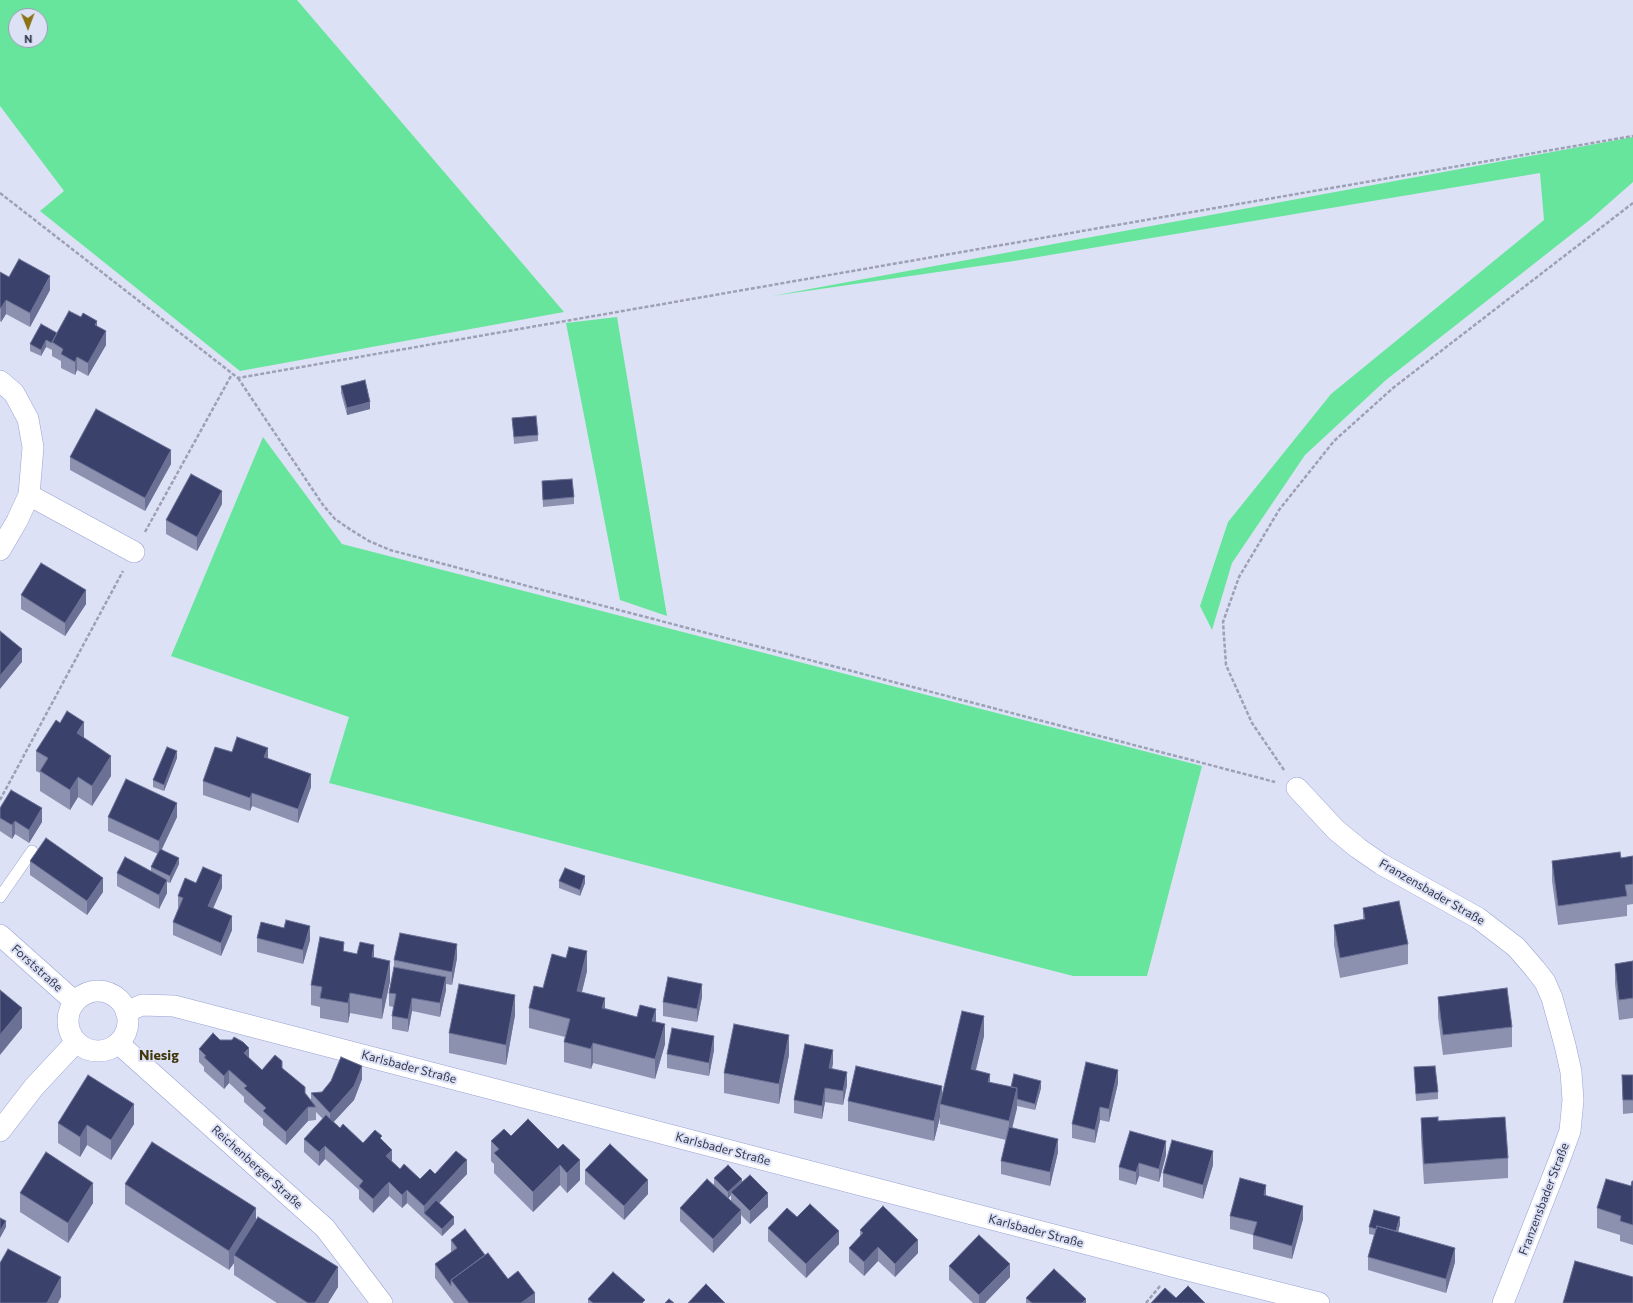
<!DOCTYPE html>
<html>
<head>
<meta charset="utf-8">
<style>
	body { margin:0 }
	#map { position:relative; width:1633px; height:1303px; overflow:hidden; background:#dde1f6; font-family:Commissioner,sans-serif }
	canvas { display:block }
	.north { position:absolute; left:8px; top:8px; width:40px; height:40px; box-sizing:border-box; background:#dde1f6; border:1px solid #999db2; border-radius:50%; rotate:179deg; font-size:11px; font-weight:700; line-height:16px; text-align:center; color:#33374b }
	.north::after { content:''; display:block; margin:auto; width:14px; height:18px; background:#897316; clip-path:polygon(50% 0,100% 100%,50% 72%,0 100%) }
</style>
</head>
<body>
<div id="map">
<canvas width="1633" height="1303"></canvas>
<div class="north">N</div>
</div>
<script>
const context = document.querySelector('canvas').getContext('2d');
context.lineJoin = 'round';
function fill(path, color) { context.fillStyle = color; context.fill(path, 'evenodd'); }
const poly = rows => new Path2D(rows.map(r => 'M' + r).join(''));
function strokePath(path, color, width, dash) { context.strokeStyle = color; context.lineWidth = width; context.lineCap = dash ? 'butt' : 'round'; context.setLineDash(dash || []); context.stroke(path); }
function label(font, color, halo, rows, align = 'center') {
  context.font = font + ' Commissioner,sans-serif'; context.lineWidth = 4; context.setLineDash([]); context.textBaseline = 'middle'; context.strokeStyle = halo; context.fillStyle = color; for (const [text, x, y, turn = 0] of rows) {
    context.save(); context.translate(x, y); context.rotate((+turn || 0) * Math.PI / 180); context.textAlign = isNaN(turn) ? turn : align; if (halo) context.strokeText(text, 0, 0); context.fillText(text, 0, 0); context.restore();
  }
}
fill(poly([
	[0,0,297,0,564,312,240,371,40,211,64,191,0,106],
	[16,16,40,16,40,40,16,40],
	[1633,137,1633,182,1591,219,1386,380,1305,455,1232,563,1212,630,1200,606,1228,522,1331,394,1544,220,1540,173,1014,261,772,296],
	[617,317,667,616,620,600,566,323],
	[263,437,342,544,1202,766,1147,976,1073,976,329,783,349,717,171,656]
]), '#68e59c');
const lane = poly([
	[0,897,32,851]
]);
const street = poly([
	[0,381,14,393,28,419,33,447,29,495,17,521,0,550],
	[29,495,134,552],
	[1297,788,1336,830,1358,848,1381,864,1478,918,1516,947,1535,969,1545,982,1552,998,1565,1045,1571,1072,1573,1100,1570,1131,1559,1161,1503,1303],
	[0,935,75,1002],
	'68 1021a30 30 0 1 1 60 0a30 30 0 1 1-60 0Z',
	[126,1012,142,1005,174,1006,1176,1267,1319,1303],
	[118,1043,325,1228,382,1303],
	[0,1131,34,1087,76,1042]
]);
strokePath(lane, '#98a2d3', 12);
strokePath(street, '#98a2d3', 22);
strokePath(poly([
	[0,193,238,378,1111,226,1633,136],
	[238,378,323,505,335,519,351,530,369,541,390,550,1275,782],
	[145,532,232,374],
	[1284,770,1252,723,1226,665,1223,622,1239,577,1279,510,1334,441,1393,388,1633,203],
	[0,800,123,571],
	[1146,1303,1160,1286]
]), '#9da1b5', 2.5, [4, 2]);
strokePath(lane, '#fff', 11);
strokePath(street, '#fff', 21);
fill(poly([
	[0,272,9,277,50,290,30,327,6,314,1,322,0,321],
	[97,326,106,345,88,376,77,370,75,375,61,368,61,361,52,356,52,350,46,347,41,356,30,351,30,344,57,333],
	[341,386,370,409,347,415,341,393],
	[512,418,538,435,538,441,514,444],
	[70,457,171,464,145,511,70,470],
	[542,481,574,497,574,504,543,507],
	[222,504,197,551,166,534,166,520],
	[21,595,86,604,65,636,21,609],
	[84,738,111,776,92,806,78,797,70,810,40,791,40,773,36,771,36,751],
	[232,752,268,759,311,787,298,823,252,806,250,811,203,795,203,781],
	[177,758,164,791,153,787,153,780],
	[0,808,42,822,29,843,15,834,12,839,0,831],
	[108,817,177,817,162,849,179,864,170,883,167,882,167,893,159,909,117,886,117,873,151,871,151,867,158,854,108,831],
	[1633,856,1633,904,1627,905,1627,916,1558,925,1552,881,1552,861,1621,858],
	[30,861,103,892,87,915,30,875],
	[559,881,585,883,580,896,559,888],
	[196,883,222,888,213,908,232,930,221,956,173,935,173,922,178,909,178,896],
	[1363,908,1408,944,1408,964,1340,978,1334,945,1334,925,1363,919],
	[284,928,310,940,303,964,257,952,257,938],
	[344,952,374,958,390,981,382,1019,350,1013,348,1023,320,1018,320,1007,311,1005,311,985],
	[457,958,452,985,446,984,446,990,440,1017,412,1011,408,1032,392,1029,392,1016,393,1007,389,1006,389,993,394,967,394,960],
	[1633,961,1633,1018,1619,1020,1615,984,1615,964],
	[587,971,582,992,605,1008,656,1022,665,1044,655,1079,593,1063,591,1069,564,1062,564,1042,565,1037,529,1028,529,1008,543,988],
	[702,997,697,1022,663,1016,663,1002],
	[1438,997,1512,1027,1512,1047,1443,1055,1438,1017],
	[515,1015,506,1065,449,1053,449,1033],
	[984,1036,976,1070,990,1082,1011,1087,1041,1088,1035,1110,1017,1106,1017,1108,1012,1128,1058,1152,1050,1186,1001,1174,1001,1161,1006,1140,940,1124,940,1117,934,1141,848,1121,848,1101,942,1094],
	[220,1040,249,1058,262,1070,282,1069,305,1093,311,1100,311,1093,322,1092,362,1079,354,1100,333,1122,340,1128,363,1143,382,1141,392,1161,400,1169,420,1179,435,1174,467,1174,439,1203,454,1224,442,1236,407,1203,402,1208,389,1196,373,1213,359,1199,359,1190,325,1159,319,1166,304,1152,304,1139,323,1119,316,1112,316,1120,308,1121,286,1145,263,1125,263,1119,244,1102,244,1097,229,1083,224,1089,204,1071,204,1067,199,1062,199,1049],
	[714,1050,709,1076,667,1068,667,1054],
	[789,1055,779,1104,724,1093,724,1073],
	[833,1063,832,1069,847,1085,843,1105,825,1102,822,1119,794,1113,794,1100],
	[1414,1067,1438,1092,1438,1099,1416,1101],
	[1622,1075,1633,1075,1633,1113,1623,1114],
	[1118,1083,1109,1122,1100,1120,1095,1143,1072,1138,1072,1124],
	[1421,1118,1438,1121,1508,1158,1508,1178,1424,1184,1421,1138],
	[528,1119,580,1180,567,1193,560,1185,533,1212,494,1173,494,1164,491,1161,491,1141,511,1136],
	[58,1123,134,1124,111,1160,87,1145,80,1157,58,1143],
	[1166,1155,1159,1182,1139,1176,1136,1185,1119,1180,1119,1167],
	[1213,1165,1203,1199,1163,1187,1163,1173],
	[585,1170,648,1194,624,1220,585,1184],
	[714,1178,742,1182,768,1207,750,1224,741,1215,741,1223,713,1253,680,1221,680,1208,714,1185],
	[731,1195,731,1201,728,1198],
	[1633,1181,1633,1245,1620,1241,1620,1235,1597,1228,1597,1208,1631,1186],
	[125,1184,256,1220,338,1287,328,1303,277,1303,234,1275,234,1263,229,1270,125,1204],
	[20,1193,93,1203,68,1243,20,1212],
	[1230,1216,1303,1219,1292,1259,1253,1249,1253,1235,1230,1229],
	[797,1217,839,1244,806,1278,768,1241,768,1228],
	[1400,1224,1398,1232,1455,1262,1446,1293,1368,1270,1368,1257,1374,1235,1369,1234,1369,1227],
	[860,1230,918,1253,895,1277,878,1261,864,1276,849,1262,849,1248,860,1237],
	[451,1240,485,1255,508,1279,535,1303,454,1303,435,1278,435,1264,451,1253],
	[949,1266,1010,1277,985,1303,973,1303,949,1280],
	[1026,1298,1086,1303,1026,1303],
	[588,1299,645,1303,588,1303]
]), '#8c91b0');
fill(poly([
	[50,276,50,290,30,327,30,313],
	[6,300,6,314,1,322,1,308],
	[97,321,97,334,95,325],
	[106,331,106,345,88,376,88,363],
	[46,340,46,347,41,356,41,350],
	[77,357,77,370,75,375,75,362],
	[370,402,370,409,347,415,347,408],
	[171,450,171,464,145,511,145,498],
	[222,491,222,504,197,551,197,537],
	[86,590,86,604,65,636,65,623],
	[22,649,22,662,0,689,0,676],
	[84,722,84,742,77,733],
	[268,748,268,761,264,757],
	[177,751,177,758,164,791,164,785],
	[111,756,111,776,92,806,92,786],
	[311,774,311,787,298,823,298,809],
	[78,777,78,797,70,810,70,790],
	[252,793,252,806,250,811,250,798],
	[177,803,177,817,159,855,159,841],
	[42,808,42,822,29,843,29,830],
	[15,821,15,834,12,839,12,825],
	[179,858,179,864,170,883,170,876],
	[222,875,222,888,208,920,208,906],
	[585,876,585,883,580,896,580,890],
	[103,878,103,892,87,915,87,901],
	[167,880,167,893,159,909,159,895],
	[232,916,232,930,221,956,221,943],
	[310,926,310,940,303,964,303,950],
	[344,942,344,962,343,951],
	[457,944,457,958,452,985,452,972],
	[374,945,374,965,372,957],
	[587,951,587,971,577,1011,577,991],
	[390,961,390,981,382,1019,382,999],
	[446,977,446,990,440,1017,440,1003],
	[702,984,702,997,697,1022,697,1009],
	[350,993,350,1013,348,1023,348,1003],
	[515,995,515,1015,506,1065,506,1045],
	[412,998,412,1011,408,1032,408,1019],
	[605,998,605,1018,602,1008],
	[22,1008,22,1028,0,1055,0,1035],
	[656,1009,656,1029,652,1021],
	[984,1016,984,1036,971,1089,971,1069],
	[665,1024,665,1044,655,1079,655,1059],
	[789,1035,789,1055,779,1104,779,1084],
	[714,1036,714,1050,709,1076,709,1063],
	[593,1043,593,1063,591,1069,591,1049],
	[249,1048,249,1061,244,1053],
	[833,1050,833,1063,829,1082,829,1068],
	[362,1066,362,1079,354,1100,330,1126,330,1113],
	[229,1070,229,1083,224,1089,224,1076],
	[1118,1070,1118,1083,1109,1122,1109,1109],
	[847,1072,847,1085,843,1105,843,1091],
	[990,1074,990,1093,988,1082],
	[1041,1081,1041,1088,1035,1110,1035,1104],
	[942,1086,942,1105,940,1104,940,1117,934,1141,934,1121],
	[825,1088,825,1102,822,1119,822,1106],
	[1017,1088,1017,1108,1009,1141,1009,1121],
	[134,1104,134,1124,111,1160,111,1140],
	[308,1107,308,1121,286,1145,286,1132],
	[1100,1107,1100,1120,1095,1143,1095,1130],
	[87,1125,87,1145,80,1157,80,1137],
	[1058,1139,1058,1152,1050,1186,1050,1172],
	[1166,1141,1166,1155,1159,1182,1159,1169],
	[325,1146,325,1159,319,1166,319,1152],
	[392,1150,392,1163,386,1156],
	[1213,1151,1213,1165,1203,1199,1203,1185],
	[467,1160,467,1174,427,1216,424,1213,424,1206],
	[580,1160,580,1180,567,1193,567,1173],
	[1139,1163,1139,1176,1136,1185,1136,1172],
	[560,1165,560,1185,533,1212,533,1192],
	[742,1179,742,1186,731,1192,731,1195,728,1199,728,1192],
	[648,1180,648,1194,624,1220,624,1206],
	[389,1182,389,1196,373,1213,373,1199],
	[93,1183,93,1203,68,1243,68,1223],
	[1266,1185,1266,1198,1264,1195],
	[407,1190,407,1203,402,1208,402,1195],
	[768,1193,768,1207,750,1224,750,1211],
	[1303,1206,1303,1219,1292,1259,1292,1246],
	[256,1208,256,1228,234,1255,234,1263,229,1270,229,1251],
	[741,1210,741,1223,713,1253,713,1239],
	[454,1217,454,1224,442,1236,442,1229],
	[1400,1217,1400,1224,1396,1241,1396,1234],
	[6,1221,6,1227,0,1238,0,1231],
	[839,1231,839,1244,806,1278,806,1264],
	[918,1240,918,1253,895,1277,895,1264],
	[878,1247,878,1261,864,1276,864,1262],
	[1455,1248,1455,1262,1446,1293,1446,1279],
	[1010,1264,1010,1277,985,1303,979,1303,979,1295],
	[338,1267,338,1287,328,1303,315,1303],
	[61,1277,61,1297,58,1303,47,1303],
	[535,1293,535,1303,521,1303],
	[1086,1299,1086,1303,1082,1303]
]), '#6b7195');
const building = poly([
	[19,259,50,276,30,313,6,300,1,308,0,308,0,272,9,277,19,259],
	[69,311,81,317,83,313,97,321,95,325,106,331,88,363,77,357,75,362,61,354,63,349,52,342,69,311],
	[41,324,57,333,52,343,46,340,41,350,30,344,41,324],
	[365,380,370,402,347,408,341,386,365,380],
	[96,409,171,450,145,498,70,457,96,409],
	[536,416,538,435,514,437,512,418,536,416],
	[191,474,222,491,197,537,166,520,191,474],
	[572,479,574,497,543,500,542,481,572,479],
	[41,563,86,590,65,623,21,595,41,563],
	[0,631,22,649,0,676,0,631],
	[67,711,84,722,77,733,111,756,92,786,78,777,70,790,40,771,48,758,36,751,56,720,60,723,67,711],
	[237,737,268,748,264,757,311,774,298,809,252,793,250,798,203,781,215,747,232,752,237,737],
	[167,747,177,751,164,785,153,780,167,747],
	[126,779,177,803,159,841,108,817,126,779],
	[11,790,42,808,29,830,15,821,12,825,0,818,0,808,11,790],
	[46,838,103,878,87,901,30,861,46,838],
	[160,849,179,858,170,876,151,867,160,849],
	[1620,852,1621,858,1633,856,1633,884,1625,885,1627,896,1558,906,1552,861,1620,852],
	[125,857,167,880,159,895,117,873,125,857],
	[203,867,222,875,208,906,232,916,221,943,173,922,183,898,178,896,185,878,196,883,203,867],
	[565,868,585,876,580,890,559,881,565,868],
	[1399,901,1408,944,1340,958,1334,925,1365,919,1363,908,1399,901],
	[286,920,310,926,303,950,257,938,261,922,284,928,286,920],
	[400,933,457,944,452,972,394,960,400,933],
	[320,937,344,942,343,951,357,954,360,942,374,945,372,957,390,961,382,999,350,993,348,1003,320,998,322,987,311,985,320,937],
	[569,947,587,951,577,991,605,998,602,1008,637,1017,640,1005,656,1009,652,1021,665,1024,655,1059,593,1043,591,1049,564,1042,570,1019,529,1008,534,986,543,988,552,954,566,958,569,947],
	[1633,961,1633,998,1619,1000,1615,964,1633,961],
	[394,967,446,977,440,1003,412,998,408,1019,392,1016,396,994,389,993,394,967],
	[668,977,702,984,697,1009,663,1002,668,977],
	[459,984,515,995,506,1045,449,1033,459,984],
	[1507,988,1512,1027,1443,1035,1438,997,1507,988],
	[0,990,22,1008,0,1035,0,990],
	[962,1011,984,1016,971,1069,990,1074,988,1082,1017,1088,1009,1121,940,1104,962,1011],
	[734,1024,789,1035,779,1084,724,1073,734,1024],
	[672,1028,714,1036,709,1063,667,1054,672,1028],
	[213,1033,220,1040,232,1040,234,1037,243,1042,249,1048,244,1053,262,1070,275,1055,282,1061,282,1068,305,1087,305,1093,316,1107,308,1107,286,1132,263,1111,266,1108,244,1088,247,1086,229,1070,224,1076,204,1057,206,1056,199,1049,213,1033],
	[805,1044,833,1050,829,1068,847,1072,843,1091,825,1088,822,1106,794,1100,805,1044],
	[341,1057,362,1066,354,1086,330,1113,311,1093,322,1092,331,1081,341,1057],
	[1086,1062,1118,1070,1109,1109,1100,1107,1095,1130,1072,1124,1086,1062],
	[856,1066,942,1086,934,1121,848,1101,856,1066],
	[1435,1066,1438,1092,1416,1094,1414,1067,1435,1066],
	[1014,1074,1041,1081,1035,1104,1017,1099,1017,1088,1011,1087,1014,1074],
	[88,1075,134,1104,111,1140,87,1125,80,1137,58,1123,88,1075],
	[1622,1075,1633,1075,1633,1100,1623,1100,1622,1075],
	[326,1115,340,1128,343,1124,363,1143,375,1130,382,1136,380,1138,392,1150,386,1156,400,1169,404,1164,420,1179,430,1169,435,1174,456,1151,467,1160,424,1206,407,1190,402,1195,389,1182,373,1199,359,1186,363,1181,325,1146,319,1152,304,1139,326,1115],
	[1438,1117,1438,1121,1505,1117,1508,1158,1424,1164,1421,1118,1438,1117],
	[528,1119,558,1149,563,1144,580,1160,567,1173,560,1165,533,1192,494,1153,499,1149,491,1141,504,1129,511,1136,528,1119],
	[1009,1127,1058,1139,1050,1172,1001,1161,1009,1127],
	[1130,1131,1166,1141,1159,1169,1139,1163,1136,1172,1119,1167,1130,1131],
	[1172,1140,1213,1151,1203,1185,1163,1173,1172,1140],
	[152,1142,256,1208,229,1251,125,1184,152,1142],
	[610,1144,648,1180,624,1206,585,1170,610,1144],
	[46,1152,93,1183,68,1223,20,1193,46,1152],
	[728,1165,742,1179,728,1192,714,1178,728,1165],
	[750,1175,768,1193,750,1211,731,1192,750,1175],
	[1240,1178,1266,1185,1264,1195,1303,1206,1292,1246,1253,1235,1257,1222,1230,1216,1240,1178],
	[707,1179,741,1210,713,1239,680,1208,707,1179],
	[1606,1179,1631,1186,1632,1181,1633,1181,1633,1225,1620,1221,1621,1216,1597,1208,1606,1179],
	[436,1200,454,1217,442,1229,424,1213,436,1200],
	[810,1204,839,1231,806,1264,768,1228,787,1208,797,1217,810,1204],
	[883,1206,918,1240,895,1264,878,1247,864,1262,849,1248,863,1233,860,1230,883,1206],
	[1374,1210,1400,1217,1396,1231,1377,1226,1376,1229,1369,1227,1374,1210],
	[258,1217,338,1267,315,1303,308,1303,234,1255,258,1217],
	[0,1218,6,1221,0,1231,0,1218],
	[1377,1226,1455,1248,1446,1279,1368,1257,1377,1226],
	[465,1229,485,1255,451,1280,451,1286,435,1264,457,1248,451,1240,465,1229],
	[979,1235,1010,1264,979,1295,949,1266,979,1235],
	[8,1249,61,1277,47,1303,0,1303,0,1263,8,1249],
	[488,1253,508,1279,518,1271,535,1293,521,1303,469,1303,451,1280,488,1253],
	[1575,1261,1633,1277,1633,1303,1563,1303,1575,1261],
	[1054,1269,1086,1299,1082,1303,1032,1303,1026,1298,1054,1269],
	[613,1272,645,1300,642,1303,593,1303,588,1299,613,1272],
	[706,1284,725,1303,688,1303,706,1284],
	[1188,1286,1205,1303,1151,1303,1165,1288,1176,1298,1188,1286],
	[669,1299,674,1303,665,1303,669,1299]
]);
fill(building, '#3a416b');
strokePath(building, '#6b7195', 1);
label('12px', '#33374b', '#dde1f6', [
	["Franzensbader Straße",1432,892,30],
	["Forststraße",37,968,42],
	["Karlsbader Straße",409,1067,15],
	["Karlsbader Straße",723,1149,15],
	["Reichenberger Straße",257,1167,42],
	["Franzensbader Straße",1544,1199,-69],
	["Karlsbader Straße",1036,1231,15]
]);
label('bold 14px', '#40360b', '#dde1f6', [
	["Niesig",159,1055]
]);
</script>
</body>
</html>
